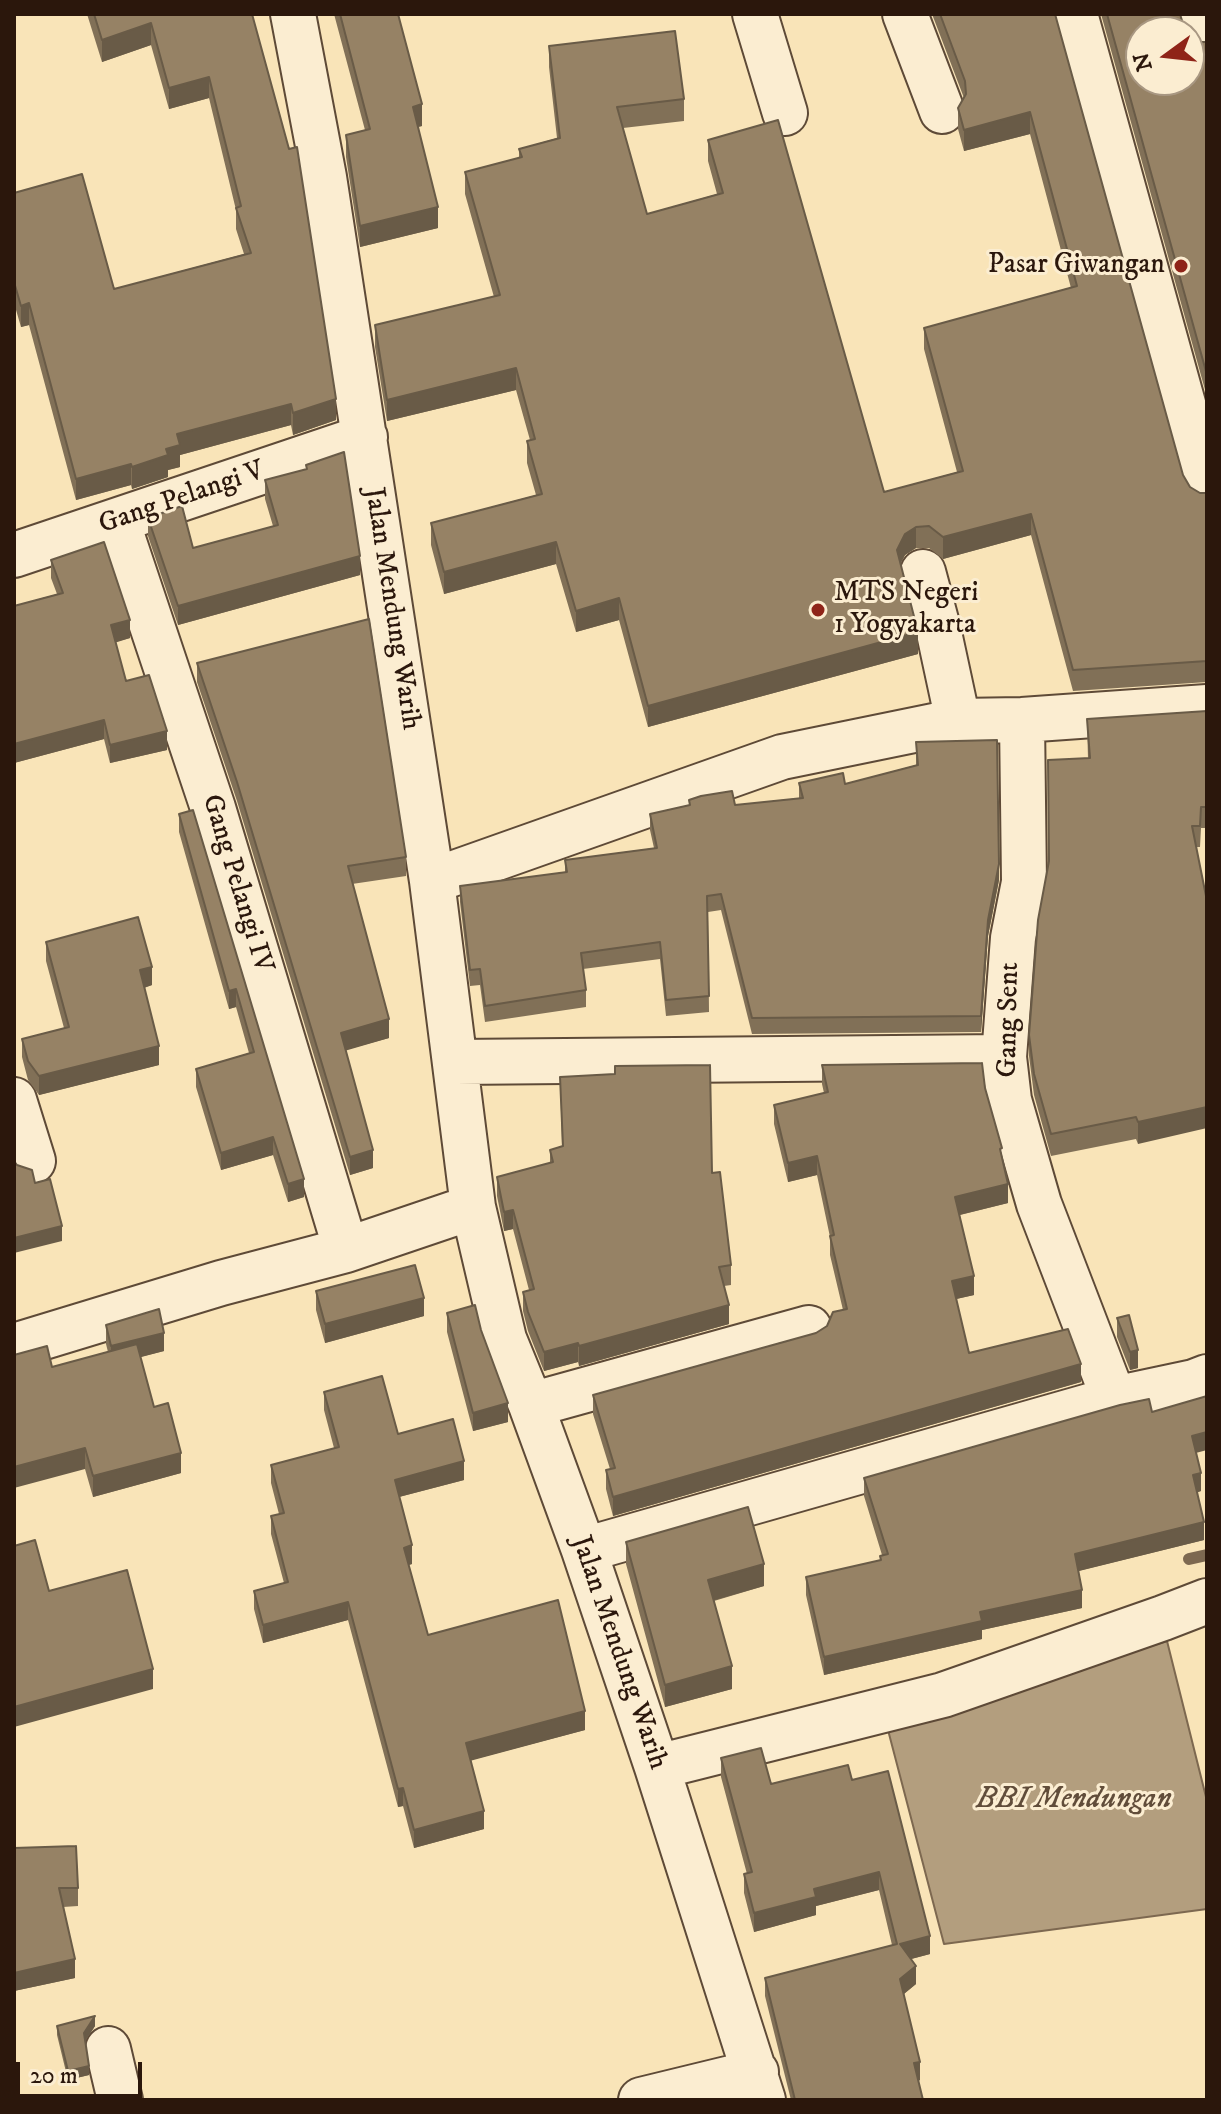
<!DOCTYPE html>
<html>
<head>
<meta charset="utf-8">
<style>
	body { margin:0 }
	#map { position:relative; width:1221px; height:2114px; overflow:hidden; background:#f9e4b8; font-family:"IM FELL DW Pica",serif }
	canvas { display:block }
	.frame { position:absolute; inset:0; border:16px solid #2b170c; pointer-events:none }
	.north { position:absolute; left:1125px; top:16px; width:80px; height:80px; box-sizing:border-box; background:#fbedd1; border:2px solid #a89782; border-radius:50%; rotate:255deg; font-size:22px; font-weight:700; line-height:32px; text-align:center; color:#2b170c }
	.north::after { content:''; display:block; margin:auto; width:28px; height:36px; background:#8f2418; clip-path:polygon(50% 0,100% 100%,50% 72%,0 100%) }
	.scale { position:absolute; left:16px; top:2062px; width:126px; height:36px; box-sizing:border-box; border:4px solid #2b170c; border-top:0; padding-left:10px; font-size:24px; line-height:28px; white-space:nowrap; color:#2b170c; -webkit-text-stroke:6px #fbedd1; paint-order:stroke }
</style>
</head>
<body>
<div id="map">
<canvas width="1221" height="2114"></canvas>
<div class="frame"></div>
<div class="north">N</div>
<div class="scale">20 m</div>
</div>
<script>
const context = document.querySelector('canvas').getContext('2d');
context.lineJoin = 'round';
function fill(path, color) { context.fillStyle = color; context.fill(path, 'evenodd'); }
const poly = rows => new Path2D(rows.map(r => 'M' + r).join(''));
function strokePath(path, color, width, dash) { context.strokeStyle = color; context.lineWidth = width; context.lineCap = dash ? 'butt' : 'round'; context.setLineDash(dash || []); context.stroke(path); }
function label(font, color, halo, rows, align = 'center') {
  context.font = font + ' "IM FELL DW Pica",serif'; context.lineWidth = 6; context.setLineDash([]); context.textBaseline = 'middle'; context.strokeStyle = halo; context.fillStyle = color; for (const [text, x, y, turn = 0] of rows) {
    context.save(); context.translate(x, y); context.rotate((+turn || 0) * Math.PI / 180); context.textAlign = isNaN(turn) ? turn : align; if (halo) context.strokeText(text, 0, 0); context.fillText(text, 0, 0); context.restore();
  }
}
const water = poly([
	[1167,1641,1207,1801,1207,1909,944,1944,888,1730,1167,1641]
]);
fill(water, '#b39e7e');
strokePath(water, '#7d6850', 2);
strokePath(poly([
	[1189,1559,1207,1555]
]), '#7d6850', 12);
const minor = poly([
	[293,14,324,177,432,881,473,1207,504,1339,531,1405,584,1550,657,1767,763,2100],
	[755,14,785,113],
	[905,14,942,111],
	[1075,14,1207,490],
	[1200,14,1207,39],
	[117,521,213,808,346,1250],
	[14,555,365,437],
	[923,572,938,628,958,721],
	[1022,720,1024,882,1013,938,1004,1057,1009,1100,1039,1204,1114,1399],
	[432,881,782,757,958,721,1022,720,1207,707],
	[456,1062,1004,1057],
	[14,1100,33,1161],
	[14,1346,221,1283,346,1250,473,1207],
	[531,1405,809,1328],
	[584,1550,1114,1399,1194,1382,1207,1377],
	[657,1767,943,1695,1163,1618,1207,1601],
	[108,2049,120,2100],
	[641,2100,756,2072]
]);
strokePath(minor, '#5e4a37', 48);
strokePath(minor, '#fbedd1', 44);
fill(poly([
	[87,14,252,14,336,420,293,435,291,425,180,455,180,467,168,470,168,477,132,489,131,485,76,500,29,325,21,327,14,303,14,193,114,289,244,254,236,229,236,210,209,98,169,109,151,45,102,62],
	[334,14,398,14,422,126,418,127,438,228,360,247,346,157,346,135,365,130],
	[932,14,1055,14,1183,475,1190,487,1200,493,1207,493,1207,682,1073,691,1031,535,943,559,929,548,916,548,905,555,900,564,918,654,648,727,619,620,576,632,556,564,444,594,431,545,431,523,536,495,527,463,527,441,530,440,516,390,387,421,375,347,375,325,494,297,465,194,465,172,519,158,519,149,557,138,549,67,549,46,684,99,684,121,623,128,647,214,717,194,708,161,708,140,884,492,957,472,924,349,924,328,1071,288,1030,134,964,151,958,129,958,108,964,98],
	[1101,14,1180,14,1141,32,1207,42,1207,397],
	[306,465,360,575,178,625,148,536,148,518,193,548,273,526,265,499,265,480,306,469],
	[51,560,130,638,115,642,126,681,167,750,110,763,104,739,14,763,14,606,57,594,51,578],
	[197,663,406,857,406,876,352,884,389,1038,345,1050,373,1168,350,1175,237,801,197,682],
	[1207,711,1207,828,1201,828,1200,847,1196,847,1138,1144,1136,1139,1051,1156,1034,1095,1029,1056,1029,1035,1088,759,1087,719],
	[916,742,999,880,988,936,981,1032,752,1034,721,910,708,912,709,1012,666,1016,660,959,583,969,586,990,586,1007,485,1022,480,985,470,986,460,902,460,886,565,872,565,860,654,848,650,830,650,814,689,805,689,800,735,805,799,798,799,783,845,784,916,765],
	[179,814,304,1197,288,1202,273,1155,221,1170,196,1087,196,1069,249,1053,236,1007,229,1009,179,832],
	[46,942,152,985,144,988,159,1065,39,1095,28,1080,22,1057,22,1039,64,1028,46,961],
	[822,1065,985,1088,1002,1160,1008,1203,960,1215,974,1295,956,1299,969,1353,1081,1382,613,1516,606,1489,606,1470,610,1469,593,1414,593,1395,816,1333,827,1326,843,1310,830,1255,830,1237,817,1175,788,1182,774,1124,774,1105,824,1093,822,1084],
	[560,1077,712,1173,731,1265,731,1285,724,1286,729,1324,579,1366,578,1362,544,1371,528,1331,523,1311,523,1292,529,1290,513,1229,504,1231,497,1196,497,1177,550,1163,550,1150,562,1147],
	[316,1291,424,1316,325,1343,316,1310],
	[447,1313,508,1422,473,1431,447,1332],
	[1117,1318,1138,1368,1130,1370,1117,1337],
	[106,1325,164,1351,140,1357,154,1407,181,1473,93,1497,85,1469,52,1367,108,1352,106,1344],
	[324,1392,398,1434,464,1480,399,1497,412,1564,409,1565,428,1635,585,1730,471,1760,484,1829,414,1848,403,1806,398,1807,348,1620,263,1643,254,1609,254,1591,284,1583,271,1534,271,1516,279,1514,271,1483,271,1465,334,1448,324,1410],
	[1152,1412,1196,1453,1201,1491,1197,1492,1204,1540,1078,1571,1082,1608,982,1630,982,1639,824,1675,806,1595,806,1577,880,1560,880,1556,882,1555,864,1496,864,1478],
	[626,1542,764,1586,714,1601,732,1689,665,1707,626,1564],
	[721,1758,771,1784,852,1780,930,1954,911,1959,916,1984,904,1994,920,2080,918,2081,923,2100,791,2100,765,1996,765,1978,892,1945,879,1890,816,1906,816,1915,754,1932,744,1893,744,1874,747,1874,721,1777],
	[14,1848,78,1888,78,1906,63,1907,75,1978,14,1991],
	[57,2026,95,2026,85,2041,89,2075,68,2080,57,2035]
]), '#817057');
fill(poly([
	[151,23,151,45,102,62,102,40],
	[209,77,209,98,169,109,169,88],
	[422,104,422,126,413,128,413,107],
	[1030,112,1030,134,964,151,964,130],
	[438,207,438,228,360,247,360,226],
	[29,303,29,325,21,327,21,306],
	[516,368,516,390,387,421,387,400],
	[336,399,336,420,293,435,293,413],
	[291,404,291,425,180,455,180,467,168,470,168,477,132,489,132,467,166,449,177,434],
	[131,464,131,485,76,500,76,479],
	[1031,514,1031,535,943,559,943,537],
	[916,527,916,548,905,555,897,571,897,550,905,534],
	[556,542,556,564,444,594,444,572],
	[360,556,360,575,178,625,178,606],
	[619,598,619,620,576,632,576,611],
	[130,620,130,638,111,644,111,625],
	[918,632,918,654,648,727,648,706],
	[104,720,104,739,14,763,14,744],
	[167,731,167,750,110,763,110,745],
	[999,864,999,880,988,936,981,1032,981,1016,988,920],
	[152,967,152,985,140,989,140,970],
	[236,989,236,1007,229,1009,229,991],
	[389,1019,389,1038,341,1052,341,1033],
	[159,1046,159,1065,39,1095,39,1076],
	[1207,1107,1207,1128,1138,1144,1138,1122],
	[273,1137,273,1155,221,1170,221,1153],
	[373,1150,373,1168,350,1175,350,1157],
	[817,1156,817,1175,788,1182,788,1163],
	[304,1179,304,1197,288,1202,288,1184],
	[1008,1184,1008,1203,955,1216,955,1197],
	[513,1210,513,1229,504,1231,504,1212],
	[62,1226,62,1241,14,1253,14,1238],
	[974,1276,974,1295,952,1300,952,1281],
	[424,1298,424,1316,325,1343,325,1324],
	[729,1305,729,1324,579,1366,579,1346],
	[164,1333,164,1351,111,1365,111,1346],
	[578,1343,578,1362,544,1371,544,1352],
	[1138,1350,1138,1368,1130,1370,1130,1352],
	[1081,1364,1081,1382,613,1516,613,1497],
	[508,1403,508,1422,473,1431,473,1413],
	[1207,1432,1207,1450,1192,1454,1192,1436],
	[85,1448,85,1469,14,1488,14,1467],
	[181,1453,181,1473,93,1497,93,1476],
	[464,1461,464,1480,395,1498,395,1480],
	[1201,1473,1201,1491,1193,1494,1193,1475],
	[1204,1522,1204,1540,1075,1572,1075,1554],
	[412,1545,412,1564,404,1566,404,1548],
	[764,1564,764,1586,708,1602,708,1580],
	[1082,1590,1082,1608,982,1630,982,1639,824,1675,824,1657,980,1612],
	[348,1602,348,1620,263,1643,263,1625],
	[732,1666,732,1689,665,1707,665,1685],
	[153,1669,153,1689,14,1727,14,1707],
	[585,1711,585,1730,466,1762,466,1743],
	[403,1788,403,1806,398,1807,398,1789],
	[484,1811,484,1829,414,1848,414,1830],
	[879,1872,879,1890,816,1906,816,1915,754,1932,754,1913,814,1889],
	[930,1936,930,1954,900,1962,900,1944],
	[75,1959,75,1978,14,1991,14,1973],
	[916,1966,916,1984,900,1997,900,1979],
	[95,2016,95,2026,84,2043,84,2033],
	[920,2062,920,2080,914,2082,914,2063],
	[89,2066,89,2075,68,2080,68,2071]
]), '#695b47');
const building = poly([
	[94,14,252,14,289,149,297,147,336,399,293,413,291,404,177,434,180,445,166,449,168,455,132,467,131,464,76,479,29,303,21,306,14,282,14,193,82,174,114,289,251,253,236,208,241,206,209,77,169,88,151,23,102,40,94,14],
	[340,14,398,14,422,104,413,107,438,207,360,226,346,135,370,129,340,14],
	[940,14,1055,14,1183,475,1190,487,1200,493,1207,493,1207,661,1073,670,1031,514,943,537,929,526,916,527,905,534,897,550,918,632,648,706,619,598,576,611,556,542,444,572,431,523,542,494,527,441,535,439,516,368,387,400,375,325,500,295,465,172,522,157,519,149,560,138,549,46,675,31,684,99,617,107,647,214,723,193,708,140,778,120,884,492,963,471,924,328,1077,286,1030,112,964,130,958,108,966,94,965,81,940,14],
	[1107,14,1180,14,1183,24,1187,32,1141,32,1141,80,1189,80,1189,35,1200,42,1207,42,1207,375,1107,14],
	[344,452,360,556,178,606,148,518,182,506,193,548,278,525,265,480,307,469,306,465,344,452],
	[104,542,130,620,111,625,126,681,149,675,167,731,110,745,104,720,14,744,14,606,63,593,51,560,104,542],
	[369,619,406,857,348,866,389,1019,341,1033,373,1150,350,1157,237,782,197,663,369,619],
	[1207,711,1207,807,1201,807,1200,826,1192,826,1207,901,1207,1107,1138,1122,1136,1117,1051,1134,1034,1074,1029,1035,1038,920,1049,861,1048,760,1090,758,1087,719,1207,711],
	[997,740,999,864,988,920,981,1016,752,1018,721,894,707,896,709,996,666,1000,660,942,581,953,586,990,485,1006,480,969,470,970,460,886,567,872,565,860,657,848,650,814,690,805,689,800,701,796,732,791,735,805,803,798,799,783,843,773,845,784,918,765,916,742,997,740],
	[193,810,304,1179,288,1184,273,1137,221,1153,196,1069,254,1052,236,989,229,991,179,814,193,810],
	[138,917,152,967,140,970,159,1046,39,1076,28,1061,22,1039,69,1027,46,942,138,917],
	[982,1063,985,1088,1002,1148,1000,1149,1008,1184,955,1197,974,1276,952,1281,969,1353,1068,1329,1081,1364,613,1497,606,1470,615,1468,593,1395,816,1333,827,1326,833,1312,847,1309,830,1236,834,1235,817,1156,788,1163,774,1105,828,1092,822,1065,982,1063],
	[710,1065,712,1173,720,1172,731,1265,719,1267,729,1305,579,1346,578,1343,544,1352,528,1312,523,1292,534,1289,513,1210,504,1212,497,1177,553,1162,550,1150,563,1146,560,1077,615,1074,615,1066,710,1065],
	[14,1161,17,1165,32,1170,35,1183,50,1179,62,1226,14,1238,14,1161],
	[415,1265,424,1298,325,1324,316,1291,415,1265],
	[475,1305,481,1330,508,1403,473,1413,447,1313,475,1305],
	[159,1309,164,1333,111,1346,106,1325,159,1309],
	[1129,1315,1138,1350,1130,1352,1117,1318,1129,1315],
	[137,1344,154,1407,168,1403,181,1453,93,1476,85,1448,14,1467,14,1355,47,1346,52,1367,137,1344],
	[382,1376,398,1434,453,1419,464,1461,395,1480,412,1545,404,1548,428,1635,558,1600,585,1711,466,1743,484,1811,414,1830,403,1788,398,1789,348,1602,263,1625,254,1591,288,1582,271,1516,284,1513,271,1465,339,1447,324,1392,382,1376],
	[1207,1396,1207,1432,1192,1436,1201,1473,1193,1475,1204,1522,1075,1554,1082,1590,980,1612,982,1621,824,1657,806,1577,881,1560,880,1556,888,1554,864,1478,1120,1405,1149,1399,1152,1412,1207,1396],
	[748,1507,764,1564,708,1580,732,1666,665,1685,626,1542,748,1507],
	[35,1540,49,1591,127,1570,153,1669,14,1707,14,1546,35,1540],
	[761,1748,771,1784,848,1765,852,1780,888,1771,930,1936,900,1944,916,1966,900,1979,920,2062,914,2063,923,2100,795,2100,765,1978,897,1944,879,1872,814,1889,816,1897,754,1913,744,1874,752,1872,721,1758,761,1748],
	[76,1846,78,1888,59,1888,75,1959,14,1973,14,1848,76,1846],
	[95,2016,84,2033,89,2066,68,2071,57,2026,95,2016]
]);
fill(building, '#968265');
strokePath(building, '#695b47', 2);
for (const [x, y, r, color] of [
	[1181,266,8,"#8f2418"],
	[818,610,8,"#8f2418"]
]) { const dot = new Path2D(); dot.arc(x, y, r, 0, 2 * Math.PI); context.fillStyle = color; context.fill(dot); strokePath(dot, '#fbedd1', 3); }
label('28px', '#2b170c', '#fbedd1', [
	["Pasar Giwangan",1165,266],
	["MTS Negeri",834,594,"left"],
	["1 Yogyakarta",834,626,"left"]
], 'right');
label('28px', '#2b170c', '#fbedd1', [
	["Gang Pelangi V",182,499,-19],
	["Jalan Mendung Warih",391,609,81],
	["Gang Pelangi IV",236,884,73],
	["Gang Sent",1010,1020,-89],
	["Jalan Mendung Warih",618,1653,71]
]);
label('italic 30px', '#614d3a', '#fbedd1', [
	["BBI Mendungan",1074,1801]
]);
</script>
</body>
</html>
